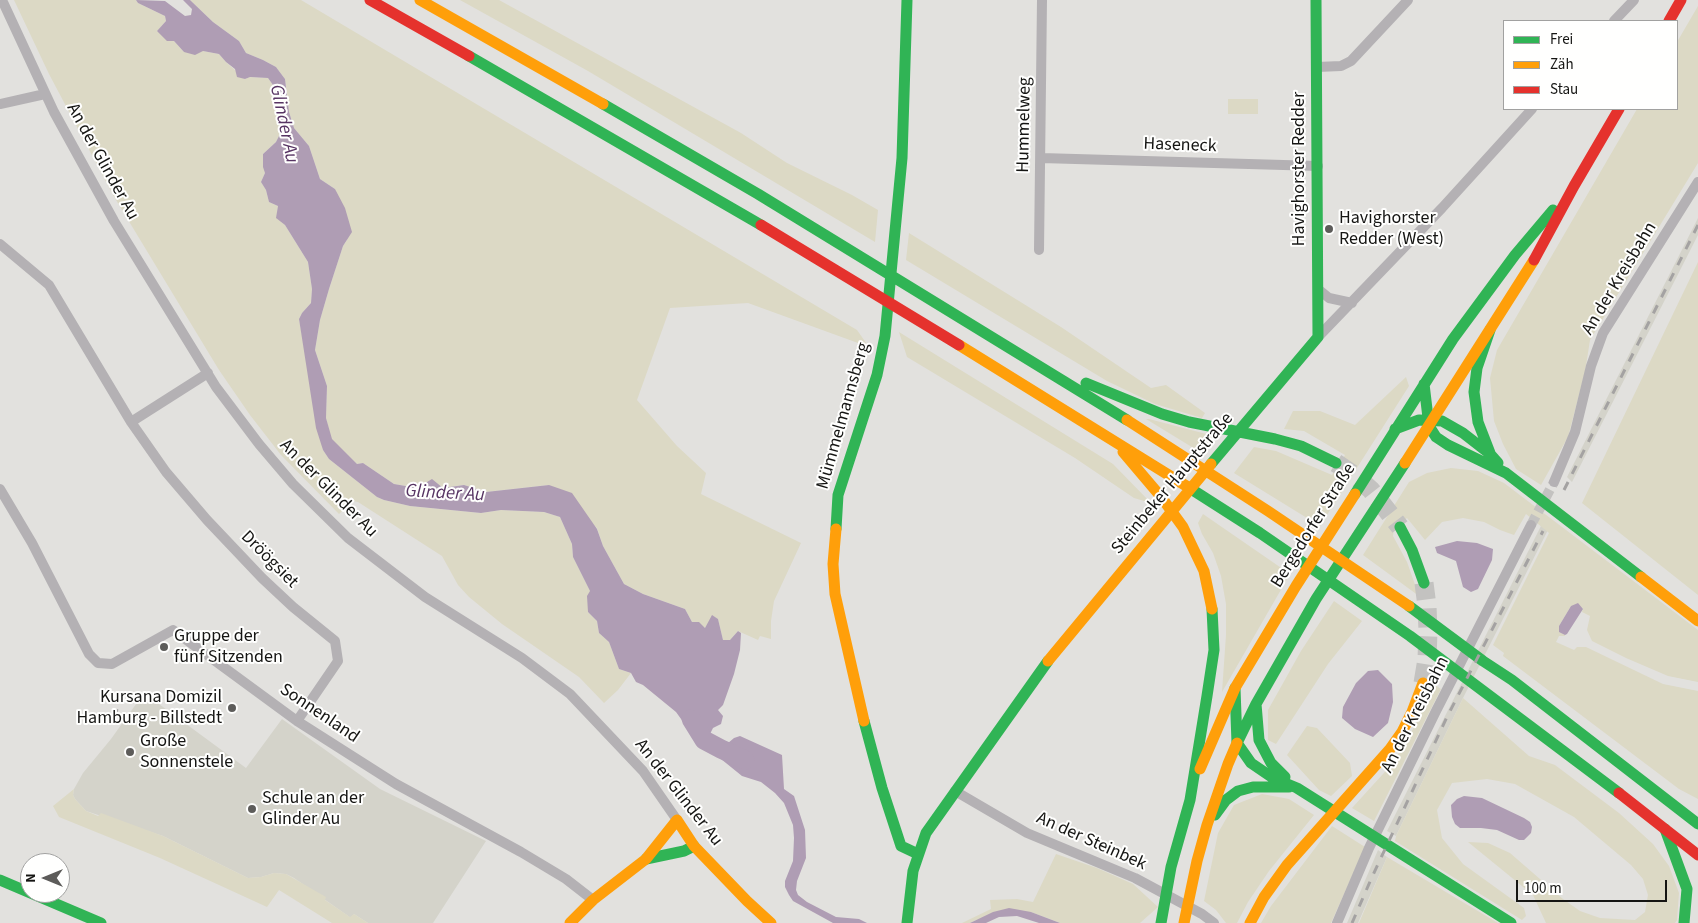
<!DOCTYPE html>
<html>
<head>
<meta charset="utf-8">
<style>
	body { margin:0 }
	#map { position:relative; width:1698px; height:923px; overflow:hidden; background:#e2e1de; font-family:"Source Sans 3",sans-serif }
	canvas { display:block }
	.legend { position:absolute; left:1503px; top:20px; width:175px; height:90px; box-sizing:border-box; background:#fffffe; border:1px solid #a1a1a0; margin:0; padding:6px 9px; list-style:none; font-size:15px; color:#151513 }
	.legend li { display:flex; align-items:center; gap:10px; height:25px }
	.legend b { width:25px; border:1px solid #a1a1a0 }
	.north { position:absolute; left:20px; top:853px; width:50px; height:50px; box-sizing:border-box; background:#fffffe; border:1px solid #a1a1a0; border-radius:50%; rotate:270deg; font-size:14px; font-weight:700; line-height:20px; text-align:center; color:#151513 }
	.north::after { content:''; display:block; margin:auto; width:18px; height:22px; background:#5d5c5a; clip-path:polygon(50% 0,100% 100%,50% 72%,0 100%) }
	.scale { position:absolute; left:1516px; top:880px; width:151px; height:22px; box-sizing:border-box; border:2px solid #151513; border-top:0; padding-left:6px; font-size:15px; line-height:18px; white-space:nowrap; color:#151513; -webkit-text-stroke:4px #fffffe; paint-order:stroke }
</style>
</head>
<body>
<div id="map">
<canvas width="1698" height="923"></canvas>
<ul class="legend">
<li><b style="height:6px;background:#30b455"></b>Frei</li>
<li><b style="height:6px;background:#ff9f0a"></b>Zäh</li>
<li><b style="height:6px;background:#e5322d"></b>Stau</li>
</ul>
<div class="north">N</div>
<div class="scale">100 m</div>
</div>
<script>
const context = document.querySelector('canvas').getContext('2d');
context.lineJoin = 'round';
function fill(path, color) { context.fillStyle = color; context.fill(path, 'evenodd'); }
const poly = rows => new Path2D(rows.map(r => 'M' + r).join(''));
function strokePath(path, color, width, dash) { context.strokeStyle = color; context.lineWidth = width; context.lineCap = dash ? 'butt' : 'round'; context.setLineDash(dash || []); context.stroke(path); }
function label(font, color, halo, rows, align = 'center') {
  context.font = font + ' "Source Sans 3",sans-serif'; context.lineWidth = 4; context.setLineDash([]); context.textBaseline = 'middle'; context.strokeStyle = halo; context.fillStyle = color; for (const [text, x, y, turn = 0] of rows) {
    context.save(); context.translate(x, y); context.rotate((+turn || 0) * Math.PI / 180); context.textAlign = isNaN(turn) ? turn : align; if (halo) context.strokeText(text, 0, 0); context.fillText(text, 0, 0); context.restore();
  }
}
fill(poly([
	[1698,218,1698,235,1572,482,1567,477],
	[1545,518,1552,522,1463,698,1396,836,1387,831],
	[144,693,246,768,282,719,380,789,486,841,433,923,368,923,354,914,351,918,294,878,286,874,274,873,261,877,248,878,163,836,86,811,75,799,73,795,74,789,83,773,111,739],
	[1378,850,1387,857,1358,923,1347,923]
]), '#d4d3ca');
fill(poly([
	[14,0,136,0,138,3,165,16,166,21,157,31,174,41,184,52,203,51,219,54,226,62,245,79,249,77,268,78,273,85,277,104,280,134,276,142,263,154,265,173,261,182,266,190,269,202,278,206,277,218,285,225,308,262,312,289,311,303,302,313,299,319,323,450,329,459,377,497,384,500,410,506,481,513,501,510,544,512,560,517,572,544,573,557,590,591,588,612,597,621,599,633,609,642,619,669,631,673,618,690,604,703,579,677,502,624,469,597,458,585,442,556,358,502,353,501,339,514,281,455,250,415,219,370,113,195,49,74],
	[190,0,301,0,857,330,869,347,748,303,670,308,637,400,677,446,706,473,701,494,801,543,774,601,771,621,771,639,760,636,758,640,738,631,730,640,723,640,718,619,713,616,705,628,692,622,685,609,643,594,624,584,603,546,597,528,549,485,486,492,464,485,443,488,417,488,394,484,363,463,357,464,331,439,326,418,327,386,315,350,320,320,329,289,343,246,347,240,335,189,320,179,309,146,294,128,289,112,285,79,276,67,263,60,246,53,239,41,213,22],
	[460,0,499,0,741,133,787,163,852,195,878,210,875,242,588,71],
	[1698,6,1698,163,1590,340,1585,372,1568,437,1541,485,1516,469,1503,444,1494,421,1490,378,1497,350,1637,109,1677,109,1677,42],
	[1228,99,1258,99,1258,114,1228,114],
	[909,233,1061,327,1151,388,1166,385,1205,413,1202,418,1155,404,1107,381,906,260],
	[1698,262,1698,595,1582,503],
	[899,332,1113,464,1151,503,1134,498,1075,458,907,357],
	[1406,377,1409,386,1320,526,1234,473,1254,447,1276,451,1332,475,1345,455,1304,431,1284,429,1293,411,1320,411,1355,425],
	[1146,419,1149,419,1214,436,1200,452],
	[1451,468,1478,471,1504,483,1698,630,1698,682,1668,676,1626,658,1592,641,1587,630,1590,616,1582,612,1583,608,1571,606,1559,626,1559,632,1565,635,1565,636,1559,636,1556,642,1574,650,1577,647,1586,647,1663,684,1698,691,1698,799,1679,789,1503,656,1504,653,1493,645,1549,533,1526,514,1514,535,1500,530,1484,522,1463,518,1442,522,1425,540,1407,518,1394,528,1393,536,1407,562,1419,596,1363,555,1409,482,1427,473],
	[1203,514,1290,574,1222,692,1226,635,1226,604,1221,576,1213,553,1202,534,1198,523],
	[1334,601,1362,621,1328,664,1276,744,1268,740,1268,710,1301,651],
	[1432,683,1441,689,1374,821,1352,808,1393,763,1420,717],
	[1463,698,1529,756,1555,765,1619,813,1653,844,1669,866,1679,893,1677,920,1675,923,1546,923,1533,895,1468,842,1488,843,1510,853,1563,899,1580,911,1600,918,1635,920,1645,912,1648,895,1643,879,1631,865,1574,817,1515,784,1487,779,1452,783,1437,810,1442,838,1463,864,1524,908,1526,916,1522,920,1395,841,1396,836],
	[1307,726,1317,728,1350,763,1352,776,1331,796,1319,790,1287,755],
	[74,789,73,795,75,799,86,811,98,816,101,813,163,836,248,878,261,877,274,873,286,874,326,897,325,900,350,917,354,914,368,923,332,923,279,890,267,907,160,858,59,817,53,806],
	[1262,794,1289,799,1314,815,1269,871,1248,902,1237,923,1226,923,1216,910,1204,901,1218,833,1234,805],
	[1332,826,1365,847,1331,923,1261,923,1271,906],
	[1056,854,1097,868,1133,884,1158,907,1140,923,1060,923,1031,912,976,920,970,923,962,923,991,909,990,900,1017,899,1033,902],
	[1387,857,1498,923,1359,923]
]), '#dcd9c5');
fill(poly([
	[136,0,165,1,185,16,191,15,192,9,183,0,190,0,213,22,239,41,246,53,263,60,276,67,285,79,289,112,294,128,309,146,320,179,335,189,345,208,352,232,343,246,329,289,320,320,315,350,327,386,326,418,332,439,357,464,363,463,394,484,417,488,432,479,443,488,464,485,486,492,549,485,572,493,597,529,603,546,624,584,643,594,685,609,692,622,699,622,705,628,712,615,718,619,723,640,730,640,738,631,741,633,740,650,734,674,723,705,718,710,723,716,721,724,713,728,709,736,700,742,694,737,676,712,643,685,636,682,631,673,619,669,609,642,599,633,597,621,588,612,587,596,590,591,573,557,572,544,560,517,544,512,501,510,481,513,410,506,384,500,377,497,329,459,323,450,316,428,299,319,302,313,311,303,312,289,308,262,285,225,276,218,278,206,269,202,266,190,261,182,265,173,263,167,263,154,276,142,280,134,277,105,273,85,268,78,250,77,245,79,237,77,235,69,226,62,219,54,203,51,195,55,184,52,174,41,167,41,157,31,166,21,165,16,138,3],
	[1457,541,1477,543,1493,549,1492,560,1478,589,1471,592,1463,587,1456,561,1437,553,1435,547],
	[1578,603,1583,609,1567,634,1565,635,1559,632,1559,626,1571,606],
	[1378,670,1392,684,1393,702,1388,723,1373,737,1355,729,1342,718,1343,707,1356,683,1368,671],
	[740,736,782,755,784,789,794,796,805,830,806,858,797,881,796,890,798,895,807,902,836,917,859,919,867,923,833,923,793,901,789,895,785,887,785,881,793,861,794,838,793,825,784,803,775,793,761,782,742,776,721,759,722,754,719,751,721,749,734,738],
	[1464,796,1482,798,1524,818,1530,822,1532,827,1531,833,1524,840,1519,840,1497,830,1481,828,1460,828,1455,824,1452,817,1451,805,1457,799],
	[1009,908,1031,912,1060,923,1039,923,1017,916,999,917,986,923,970,923,993,912]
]), '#af9db4');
strokePath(poly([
	[691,719,704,740,721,749,745,760]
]), '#af9db4', 19);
strokePath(poly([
	[1531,525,1554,482]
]), '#c3c2c0', 10, [10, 5]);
strokePath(poly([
	[1336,463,1354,475,1371,490,1400,527],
	[1423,683,1427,659,1428,631,1427,606,1424,583]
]), '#c3c2c0', 19, [19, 9]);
strokePath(poly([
	[2,0,54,112,114,221,216,387,259,444,293,484,348,538,425,597,522,658,570,694,643,771,677,820],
	[1614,21,1634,0],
	[1317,67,1341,66,1351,61,1408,0],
	[0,104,45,94],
	[1041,158,1318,166],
	[0,244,49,285,131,422,166,472,207,520,262,578,293,607,335,641,338,661,297,721],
	[1039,250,1042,0],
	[1318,289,1329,298,1352,303],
	[1318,337,1442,208,1532,109],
	[131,422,208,373],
	[1554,482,1575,432,1591,366,1603,333,1698,182],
	[0,489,32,543,89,654,98,663,112,664,173,630,297,721,396,784,521,852,566,879,593,900],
	[955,791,1027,833,1135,878,1202,914,1214,923],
	[1337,923,1369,848,1436,711,1531,525]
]), '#b4b1b4', 10);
strokePath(poly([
	[469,56,761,225],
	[603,104,758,194,1127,420],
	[1490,330,1477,368,1474,392,1478,422,1490,453],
	[1086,383,1162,414,1189,422,1275,439,1301,446,1336,463],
	[1424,384,1429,426,1436,437,1448,445,1506,473,1641,577],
	[1395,429,1419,420,1442,421,1463,433,1490,454,1498,463],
	[1211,464,1318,337,1316,0],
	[1188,487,1260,533,1410,636,1619,793],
	[1355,494,1453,339,1515,255,1553,210],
	[1400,527,1412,550,1424,583],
	[836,529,838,495,877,375,885,336,902,158,907,0],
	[1409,606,1483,661,1512,680,1698,824],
	[1235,688,1237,743,1251,763,1273,778,1297,788,1511,923],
	[1256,704,1259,740,1271,763,1285,777],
	[864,721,882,788,901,846,918,854],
	[1237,743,1256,704,1316,599,1405,463],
	[1215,815,1226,800,1238,791,1253,787,1289,787],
	[1665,829,1687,889,1684,923],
	[646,859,684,851,694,846],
	[0,880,101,923],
	[907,923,913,871,926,833,1048,661],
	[1161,923,1171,867,1190,800,1207,696,1214,650,1212,609]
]), '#30b455', 11);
strokePath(poly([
	[420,0,603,104],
	[959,345,1188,487],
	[1127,420,1268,511,1409,606],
	[1123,452,1162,498,1183,527,1204,571,1212,609],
	[1405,463,1534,260],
	[836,529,833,564,835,594,864,721],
	[1641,577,1698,621],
	[1048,661,1211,464],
	[1200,769,1235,688,1296,586,1355,494],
	[570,923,593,900,646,859,677,820,694,846,747,901,771,923],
	[1184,923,1197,861,1207,825,1228,764,1237,743],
	[1250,923,1264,897,1287,865,1390,749,1402,732,1412,712,1423,683]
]), '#ff9f0a', 11);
strokePath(poly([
	[370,0,469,56],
	[1669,21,1681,0],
	[761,225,959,345],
	[1534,260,1574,186,1619,109],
	[1619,793,1698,855]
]), '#e5322d', 11);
strokePath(poly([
	[1564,490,1698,225],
	[116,712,117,709],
	[1352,923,1372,877,1447,717,1543,531]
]), '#a4a2a2', 3, [9, 9]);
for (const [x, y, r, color] of [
	[1329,229,5,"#5d5c5a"],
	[164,647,5,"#5d5c5a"],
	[232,708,5,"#5d5c5a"],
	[130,752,5,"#5d5c5a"],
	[252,809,5,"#5d5c5a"]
]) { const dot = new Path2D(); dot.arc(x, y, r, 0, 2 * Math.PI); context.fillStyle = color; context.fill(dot); strokePath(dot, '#fffffe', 2); }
label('18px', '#151513', '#fffffe', [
	["Hummelweg",1025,125,-89],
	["Haseneck",1180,146,2],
	["An der Glinder Au",102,162,61],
	["Havighorster Redder",1300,169,-90],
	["An der Kreisbahn",1620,279,-59],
	["Mümmelmannsberg",844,416,-74],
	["Steinbeker Hauptstraße",1173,484,-50],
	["An der Glinder Au",328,489,45],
	["Bergedorfer Straße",1314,526,-58],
	["Dröögsiet",269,560,45],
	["Sonnenland",319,714,34],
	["An der Kreisbahn",1416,715,-63],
	["An der Glinder Au",678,793,52],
	["An der Steinbek",1091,842,24]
]);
label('18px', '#151513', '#fffffe', [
	["Havighorster",1339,219],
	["Redder (West)",1339,240],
	["Gruppe der",174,637],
	["fünf Sitzenden",174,658],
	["Kursana Domizil",222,698,"right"],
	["Hamburg - Billstedt",222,719,"right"],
	["Große",140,742],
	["Sonnenstele",140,763],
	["Schule an der",262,799],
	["Glinder Au",262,820]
], 'left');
label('italic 19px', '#573463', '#fffffe', [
	["Glinder Au",283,124,78],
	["Glinder Au",445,494,3]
]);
</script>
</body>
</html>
